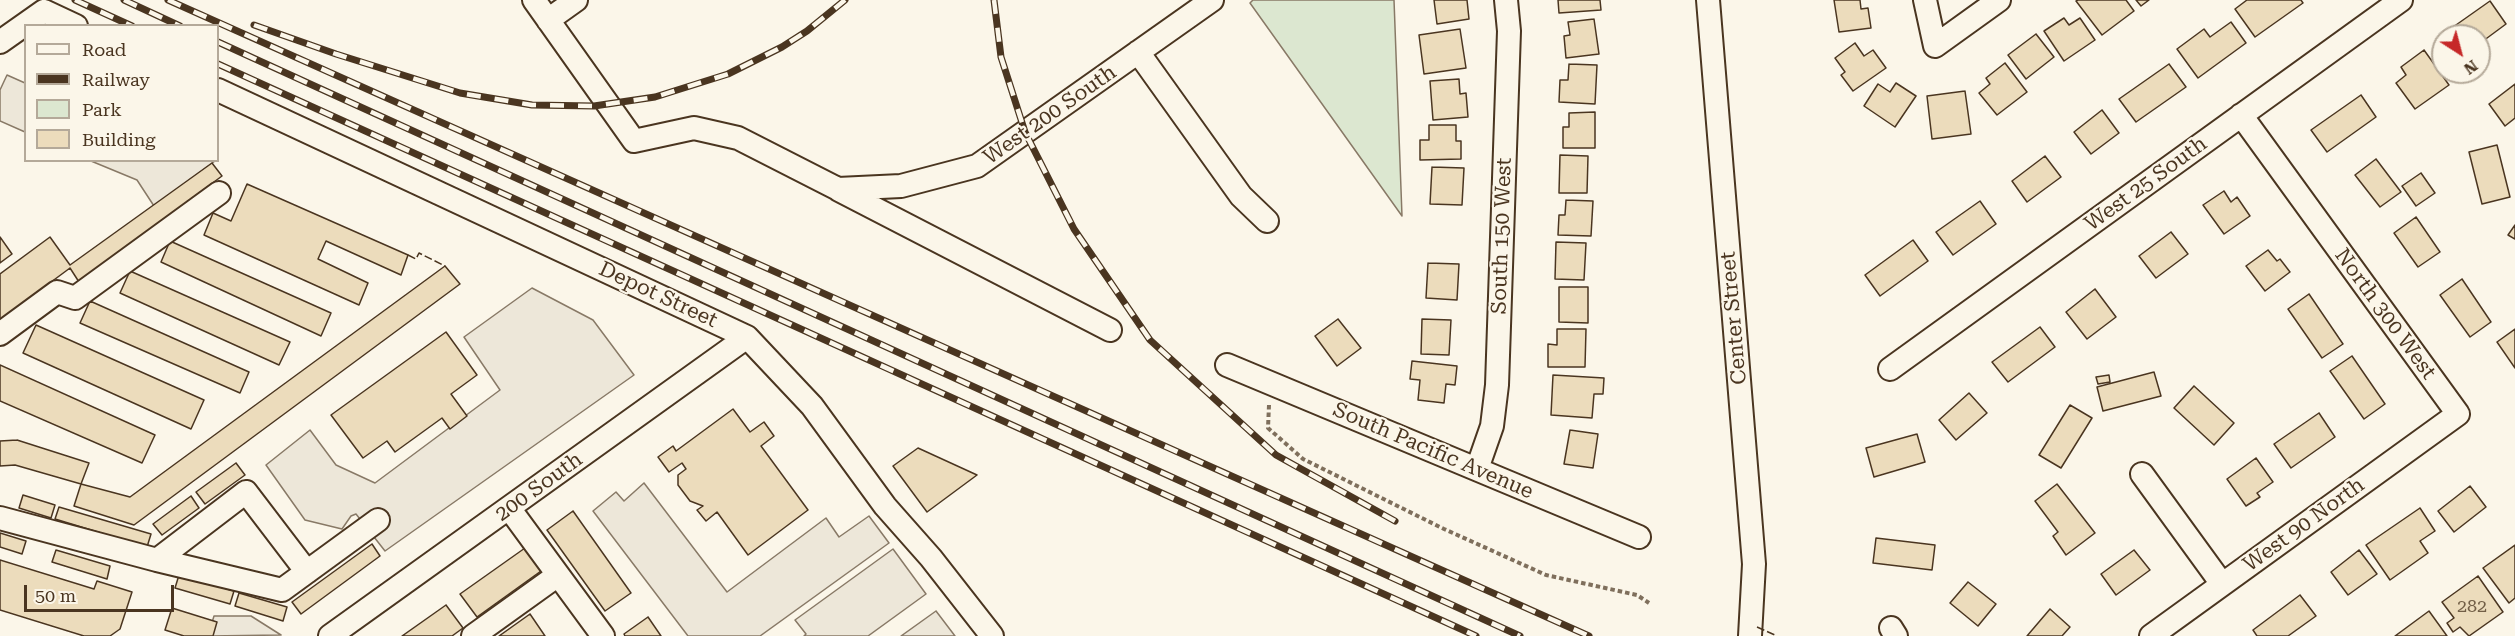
<!DOCTYPE html>
<html>
<head>
<meta charset="utf-8">
<style>
	body { margin:0 }
	#map { position:relative; width:2515px; height:636px; overflow:hidden; background:#fbf6e9; font-family:"Roboto Serif",serif }
	canvas { display:block }
	.legend { position:absolute; left:24px; top:24px; width:195px; height:138px; box-sizing:border-box; background:#fbf6e9; border:2px solid #b4a999; margin:0; padding:8px 10px; list-style:none; font-size:18px; color:#4a3520 }
	.legend li { display:flex; align-items:center; gap:12px; height:30px }
	.legend b { width:30px; border:2px solid #b4a999 }
	.north { position:absolute; left:2431px; top:24px; width:60px; height:60px; box-sizing:border-box; background:#fbf6e9; border:2px solid #b4a999; border-radius:50%; rotate:144deg; font-size:16px; font-weight:700; line-height:24px; text-align:center; color:#4a3520 }
	.north::after { content:''; display:block; margin:auto; width:21px; height:27px; background:#c62828; clip-path:polygon(50% 0,100% 100%,50% 72%,0 100%) }
	.scale { position:absolute; left:24px; top:585px; width:150px; height:27px; box-sizing:border-box; border:3px solid #4a3520; border-top:0; padding-left:8px; font-size:18px; line-height:21px; white-space:nowrap; color:#4a3520; -webkit-text-stroke:4px #fbf6e9; paint-order:stroke }
</style>
</head>
<body>
<div id="map">
<canvas width="2515" height="636"></canvas>
<ul class="legend">
<li><b style="height:8px;background:#fbf6e9"></b>Road</li>
<li><b style="height:8px;background:#4a3520"></b>Railway</li>
<li><b style="height:16px;background:#dce7d0"></b>Park</li>
<li><b style="height:16px;background:#ecdcbc"></b>Building</li>
</ul>
<div class="north">N</div>
<div class="scale">50 m</div>
</div>
<script>
const context = document.querySelector('canvas').getContext('2d');
context.lineJoin = 'round';
function fill(path, color) { context.fillStyle = color; context.fill(path, 'evenodd'); }
const poly = rows => new Path2D(rows.map(r => 'M' + r).join(''));
function strokePath(path, color, width, dash) { context.strokeStyle = color; context.lineWidth = width; context.lineCap = dash ? 'butt' : 'round'; context.setLineDash(dash || []); context.stroke(path); }
function label(font, color, halo, rows, align = 'center') {
  context.font = font + ' "Roboto Serif",serif'; context.lineWidth = 4.5; context.setLineDash([]); context.textBaseline = 'middle'; context.strokeStyle = halo; context.fillStyle = color; for (const [text, x, y, turn = 0] of rows) {
    context.save(); context.translate(x, y); context.rotate((+turn || 0) * Math.PI / 180); context.textAlign = isNaN(turn) ? turn : align; if (halo) context.strokeText(text, 0, 0); context.fillText(text, 0, 0); context.restore();
  }
}
const green = poly([
	[1253,0,1394,0,1402,216,1250,3,1253,0]
]);
fill(green, '#dce7d0');
strokePath(green, '#887966', 1.5);
const parking = poly([
	[7,75,25,83,25,132,0,121,0,90,7,75],
	[91,161,215,161,154,206,137,180,91,161],
	[532,288,593,320,634,375,385,551,356,514,351,516,342,529,305,520,266,465,310,430,336,465,375,483,500,390,464,337,532,288],
	[644,483,727,592,826,518,839,537,869,516,889,543,760,636,688,636,593,511,616,492,624,501,644,483],
	[893,549,926,594,868,636,804,636,806,634,795,620,893,549],
	[936,611,955,636,901,636,936,611],
	[214,616,251,616,281,635,208,636,214,616]
]);
fill(parking, '#ede7d9');
strokePath(parking, '#887966', 1.5);
const building = poly([
	[1434,0,1467,0,1469,19,1437,24,1434,0],
	[1558,0,1600,0,1601,10,1559,13,1558,0],
	[1834,0,1860,0,1861,9,1868,8,1871,28,1839,32,1834,0],
	[2078,0,2126,0,2134,11,2102,35,2076,1,2078,0],
	[2136,0,2149,0,2141,6,2136,0],
	[2247,0,2301,0,2303,3,2255,37,2235,9,2247,0],
	[2490,1,2506,24,2479,44,2479,36,2449,36,2446,32,2490,1],
	[2064,18,2069,25,2080,18,2095,40,2064,61,2044,31,2064,18],
	[1594,19,1599,54,1566,58,1564,36,1570,35,1568,22,1594,19],
	[2231,22,2246,43,2198,78,2177,49,2204,29,2210,37,2231,22],
	[1460,29,1466,68,1424,74,1419,35,1460,29],
	[2036,34,2054,57,2026,79,2008,55,2036,34],
	[1855,43,1864,56,1873,50,1886,68,1853,91,1841,75,1845,72,1835,58,1855,43],
	[2424,50,2449,85,2415,109,2396,83,2406,75,2401,67,2424,50],
	[2005,63,2027,92,1997,115,1979,93,1990,84,1986,78,2005,63],
	[1569,64,1597,65,1595,104,1559,102,1560,80,1568,80,1569,64],
	[2169,64,2186,87,2136,122,2119,99,2169,64],
	[1459,79,1460,94,1466,93,1468,117,1433,120,1430,81,1459,79],
	[1896,83,1916,96,1895,127,1864,106,1878,84,1890,92,1896,83],
	[2515,84,2515,118,2505,126,2489,104,2515,84],
	[1965,91,1971,134,1932,139,1927,96,1965,91],
	[2361,95,2376,117,2327,152,2311,130,2361,95],
	[2102,110,2119,133,2091,154,2074,132,2102,110],
	[1595,112,1595,148,1563,148,1563,127,1569,127,1569,113,1595,112],
	[1429,125,1456,125,1456,141,1461,141,1461,159,1420,160,1420,140,1429,140,1429,125],
	[2497,145,2510,197,2482,204,2469,152,2497,145],
	[1560,155,1588,156,1587,193,1559,193,1560,155],
	[2045,156,2061,177,2027,202,2012,181,2045,156],
	[2376,159,2401,192,2380,207,2355,175,2376,159],
	[212,163,222,176,79,282,70,268,0,320,0,274,50,237,70,265,212,163],
	[1432,167,1464,168,1462,205,1430,204,1432,167],
	[2421,173,2435,193,2416,206,2402,186,2421,173],
	[247,184,408,255,401,275,326,241,318,259,368,283,359,305,204,235,213,213,231,221,247,184],
	[2224,191,2231,202,2237,197,2250,216,2224,234,2203,205,2224,191],
	[1566,200,1593,201,1591,236,1558,235,1559,215,1565,215,1566,200],
	[1980,201,1996,224,1953,255,1936,232,1980,201],
	[2416,217,2440,252,2418,267,2394,233,2416,217],
	[2515,225,2515,239,2508,235,2515,225],
	[2171,232,2188,254,2156,278,2139,256,2171,232],
	[0,237,12,254,0,263,0,237],
	[1913,240,1928,261,1880,296,1865,275,1913,240],
	[170,241,331,313,321,336,161,262,170,241],
	[1556,242,1586,243,1584,280,1555,279,1556,242],
	[2268,250,2277,261,2280,259,2290,272,2265,291,2246,266,2268,250],
	[1428,263,1459,264,1457,300,1426,298,1428,263],
	[445,266,460,284,134,525,74,506,81,484,130,497,445,266],
	[130,271,290,342,279,365,120,293,130,271],
	[2462,279,2491,322,2470,337,2440,295,2462,279],
	[1559,287,1588,287,1588,323,1559,322,1559,287],
	[2095,289,2116,317,2087,339,2066,312,2095,289],
	[2309,294,2343,344,2322,358,2288,309,2309,294],
	[90,301,249,372,240,393,80,323,90,301],
	[1338,319,1361,348,1337,366,1315,336,1338,319],
	[1422,319,1451,320,1449,355,1421,354,1422,319],
	[36,325,204,400,191,429,23,353,36,325],
	[2040,327,2055,347,2008,382,1992,362,2040,327],
	[1557,329,1586,329,1585,367,1548,367,1548,344,1557,345,1557,329],
	[2515,329,2515,368,2497,342,2515,329],
	[446,332,477,375,451,394,467,416,450,429,442,418,395,452,387,441,363,458,331,415,446,332],
	[2352,356,2385,404,2364,419,2330,371,2352,356],
	[1412,361,1457,366,1455,385,1446,384,1444,403,1418,400,1420,380,1410,379,1412,361],
	[0,365,155,435,142,463,0,401,0,365],
	[2154,372,2161,396,2103,411,2097,387,2154,372],
	[1553,375,1604,378,1603,394,1594,394,1592,418,1551,415,1553,375],
	[2109,375,2110,382,2098,384,2096,377,2109,375],
	[2194,386,2234,423,2214,445,2174,408,2194,386],
	[1969,393,1987,413,1956,440,1939,420,1969,393],
	[2070,405,2092,418,2061,468,2039,455,2070,405],
	[733,409,750,432,764,422,774,436,761,446,808,510,748,555,717,512,706,521,697,510,703,506,690,501,678,485,678,475,686,469,682,463,669,472,658,457,673,446,676,451,733,409],
	[2319,413,2335,437,2291,468,2274,444,2319,413],
	[1570,430,1598,434,1593,468,1564,464,1570,430],
	[1917,434,1925,462,1874,477,1866,448,1917,434],
	[17,440,89,463,81,484,15,465,0,466,0,441,17,440],
	[918,448,977,475,927,512,893,466,918,448],
	[2256,458,2273,482,2257,493,2260,497,2246,506,2227,479,2256,458],
	[236,463,245,475,205,504,196,492,236,463],
	[2057,484,2095,533,2066,555,2053,536,2058,532,2035,501,2057,484],
	[2470,486,2486,507,2454,532,2438,511,2470,486],
	[23,495,55,505,51,518,19,508,23,495],
	[191,496,199,508,162,535,153,524,191,496],
	[59,507,151,534,147,547,55,519,59,507],
	[2420,508,2435,531,2420,541,2428,553,2390,580,2366,545,2420,508],
	[573,511,631,593,605,611,547,530,573,511],
	[0,533,26,541,22,554,0,547,0,533],
	[1876,538,1935,545,1932,570,1873,563,1876,538],
	[372,544,380,556,301,614,292,602,372,544],
	[2515,545,2515,598,2509,603,2483,568,2515,545],
	[525,548,541,571,477,617,460,594,525,548],
	[56,550,110,566,107,579,52,562,56,550],
	[2134,550,2150,570,2116,595,2101,574,2134,550],
	[2359,550,2377,574,2348,595,2331,572,2359,550],
	[0,560,94,589,97,581,132,592,120,629,110,636,84,636,0,610,0,560],
	[179,575,234,591,230,604,175,588,179,575],
	[2478,576,2503,612,2469,636,2460,627,2453,632,2447,623,2454,618,2442,602,2478,576],
	[1968,582,1996,604,1978,626,1950,603,1968,582],
	[239,593,287,607,283,621,235,606,239,593],
	[2300,595,2316,616,2288,636,2257,636,2253,630,2300,595],
	[446,605,463,628,452,636,402,636,446,605],
	[172,608,217,622,213,636,184,636,165,630,172,608],
	[2050,609,2070,627,2062,636,2027,636,2050,609],
	[2429,611,2447,636,2395,636,2429,611],
	[530,614,545,636,499,636,530,614],
	[648,617,661,636,625,636,624,634,648,617]
]);
fill(building, '#ecdcbc');
strokePath(building, '#4a3520', 1.5);
const minor = poly([
	[534,0,634,141,694,128,738,138,838,189,901,186,977,166,1212,0],
	[1708,0,1754,564,1750,636],
	[1925,0,1935,46,1999,0],
	[548,20,576,0],
	[0,42,44,11,76,26],
	[1138,52,1241,196,1267,221],
	[218,90,747,337,812,406,885,506,931,558,992,636],
	[839,190,1110,330],
	[0,334,57,292,75,298,219,193],
	[1227,365,1639,537],
	[1890,369,2401,0],
	[1477,469,1492,426,1497,385,1509,31,1506,0],
	[2142,474,2222,584],
	[509,508,603,636],
	[0,518,157,560],
	[307,572,246,492,157,560,282,590,378,520],
	[1891,628,1896,636],
	[330,636,747,337],
	[473,636,558,575],
	[2151,636,2458,414,2241,115]
]);
strokePath(minor, '#4a3520', 26);
strokePath(poly([
	[1269,405,1268,428,1303,459,1444,529,1546,575,1637,595,1649,603]
]), '#7f6f5c', 4, [4.5, 3]);
strokePath(minor, '#fbf6e9', 22);
const rail = poly([
	[75,0,132,26],
	[124,0,180,26],
	[168,0,1589,636],
	[994,0,1001,57,1025,132,1074,229,1150,340,1276,455,1395,521],
	[254,25,336,54,460,93,532,105,594,106,655,97,728,74,782,47,807,31,845,0],
	[218,42,1520,636],
	[218,64,1476,636]
]);
strokePath(rail, '#4a3520', 7);
strokePath(rail, '#fbf6e9', 4.5, [14]);
strokePath(poly([
	[408,255,416,259,419,253,445,266],
	[1757,627,1777,636]
]), '#4a3520', 1.5, [8, 3]);
label('18px', '#725f47', null, [
	["282",2472,607]
]);
label('21px', '#4a3520', '#fbf6e9', [
	["West 200 South",1050,115,-35],
	["West 25 South",2146,184,-36],
	["South 150 West",1502,236,-88],
	["Depot Street",658,295,25],
	["North 300 West",2385,314,54],
	["Center Street",1734,318,-95],
	["South Pacific Avenue",1433,451,23],
	["200 South",539,487,-36],
	["West 90 North",2304,525,-36]
]);
</script>
</body>
</html>
